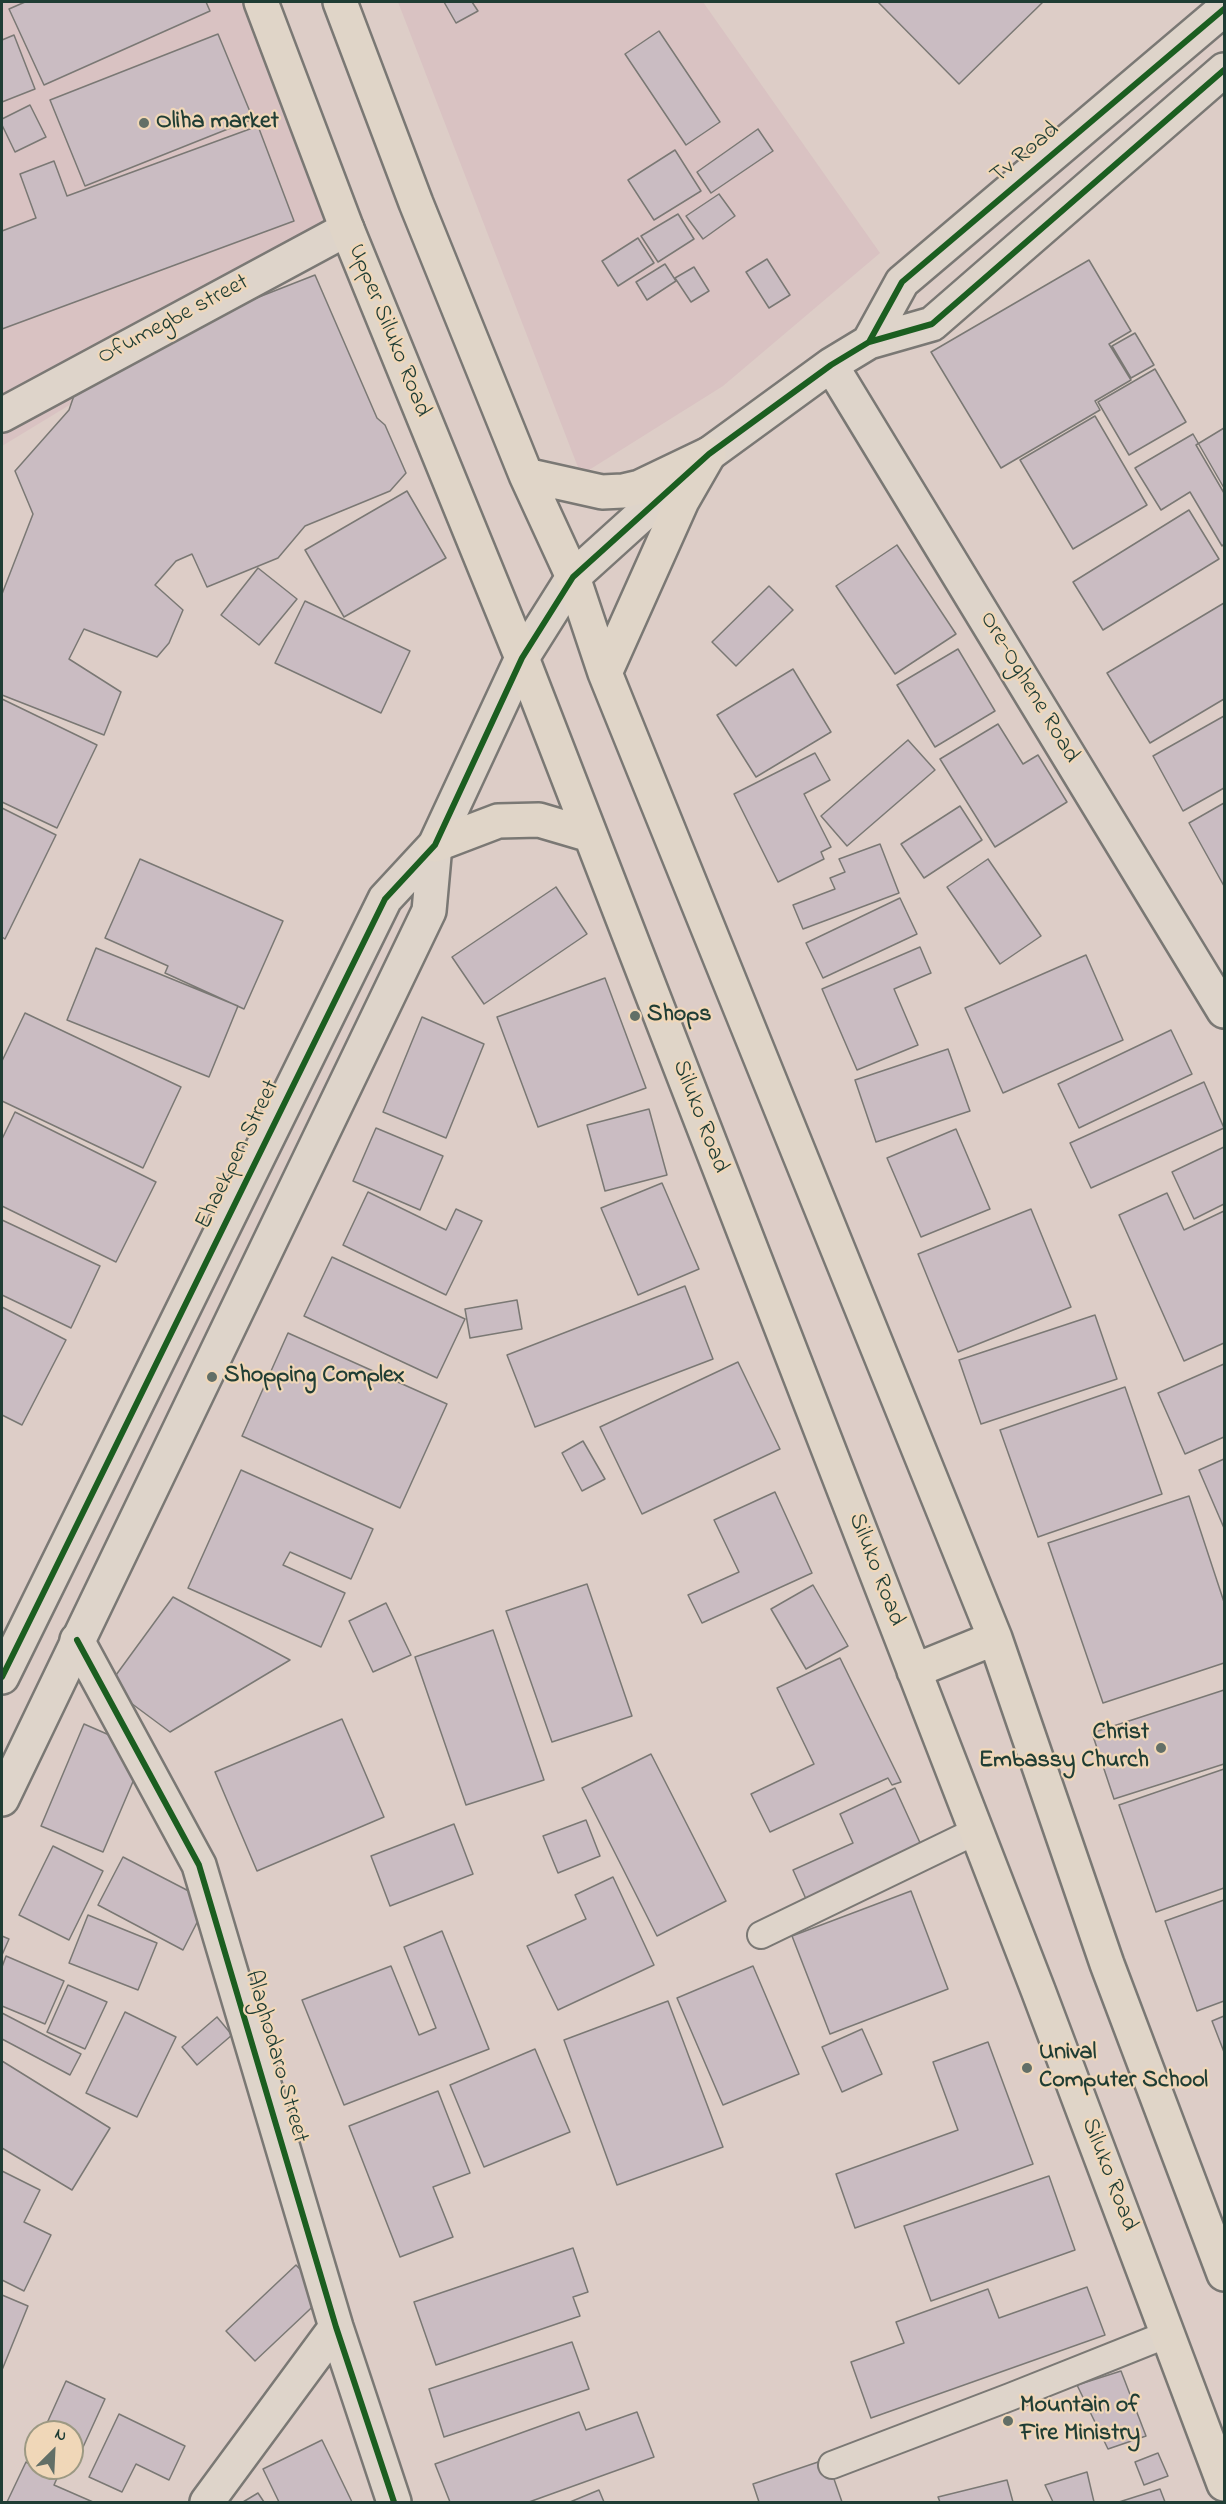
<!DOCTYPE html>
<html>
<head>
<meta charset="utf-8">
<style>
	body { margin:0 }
	#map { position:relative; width:1226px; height:2504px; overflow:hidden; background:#ddcdc7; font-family:"Indie Flower",sans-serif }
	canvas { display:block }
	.frame { position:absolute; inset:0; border:3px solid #1f3d34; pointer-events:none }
	.north { position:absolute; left:24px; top:2420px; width:60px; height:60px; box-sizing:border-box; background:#f0d7b8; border:2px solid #9c9983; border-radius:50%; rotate:24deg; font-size:16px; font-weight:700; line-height:24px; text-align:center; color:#1f3d34 }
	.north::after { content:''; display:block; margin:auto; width:21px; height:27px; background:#626f67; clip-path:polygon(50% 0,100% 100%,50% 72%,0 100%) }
</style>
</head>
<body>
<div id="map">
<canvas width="1226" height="2504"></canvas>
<div class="frame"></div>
<div class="north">N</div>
</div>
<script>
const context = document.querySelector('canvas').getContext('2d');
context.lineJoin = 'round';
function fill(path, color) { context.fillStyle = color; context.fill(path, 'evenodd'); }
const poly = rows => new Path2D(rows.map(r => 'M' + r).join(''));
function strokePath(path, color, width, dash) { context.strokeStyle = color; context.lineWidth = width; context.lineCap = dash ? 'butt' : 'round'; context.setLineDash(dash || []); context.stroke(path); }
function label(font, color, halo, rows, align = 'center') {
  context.font = font + ' "Indie Flower",sans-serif'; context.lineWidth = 4.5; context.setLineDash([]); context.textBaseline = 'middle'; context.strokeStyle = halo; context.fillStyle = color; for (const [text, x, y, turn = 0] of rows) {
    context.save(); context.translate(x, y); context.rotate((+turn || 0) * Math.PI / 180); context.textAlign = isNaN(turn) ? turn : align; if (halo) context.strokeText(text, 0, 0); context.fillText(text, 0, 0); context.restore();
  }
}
fill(poly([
	[2,2,241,2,333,245,2,446],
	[398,2,703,2,880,253,723,386,581,475]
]), '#d9c2c2');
const building = poly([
	[25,2,206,2,210,11,44,85,9,9,25,2],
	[444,2,472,2,478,11,456,23,444,2],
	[878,2,1043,2,959,84,878,2],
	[659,31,720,122,686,145,625,54,659,31],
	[218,34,253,119,85,186,50,100,218,34],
	[14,35,35,89,2,102,2,40,14,35],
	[30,105,46,137,15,152,2,125,2,119,30,105],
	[258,126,294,221,2,329,2,231,36,218,20,174,54,161,67,196,258,126],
	[758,129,773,151,711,193,697,172,758,129],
	[675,150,701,191,654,220,628,180,675,150],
	[719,194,735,216,703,239,686,216,719,194],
	[678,214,694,239,658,262,641,236,678,214],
	[638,238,654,263,618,286,602,261,638,238],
	[767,259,790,295,769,308,746,272,767,259],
	[1089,260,1131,331,1109,344,1131,380,1095,401,1100,410,1001,468,931,352,1089,260],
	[665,264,676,281,647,300,636,282,665,264],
	[694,267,709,291,691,302,675,278,694,267],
	[315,275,377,418,385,425,406,473,390,491,305,526,278,558,207,587,192,554,176,561,155,585,183,610,169,643,157,657,84,629,69,659,121,692,104,735,2,695,2,594,33,514,15,471,69,410,78,384,139,344,315,275],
	[1135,333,1154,365,1131,378,1112,346,1135,333],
	[1155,369,1186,422,1129,455,1098,402,1155,369],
	[1095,416,1147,505,1073,549,1020,460,1095,416],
	[1224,428,1224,493,1196,445,1224,428],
	[1193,434,1224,488,1224,544,1222,546,1190,492,1161,510,1135,468,1193,434],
	[407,491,446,558,344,617,305,550,407,491],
	[1189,510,1219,559,1103,630,1073,582,1189,510],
	[897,545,956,634,895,674,836,586,897,545],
	[258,568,297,599,259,645,221,615,258,568],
	[769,586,793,610,736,666,712,642,769,586],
	[305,601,410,651,381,713,275,663,305,601],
	[1224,603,1224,699,1150,743,1107,673,1224,603],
	[958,649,995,711,935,747,897,685,958,649],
	[793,669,831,732,756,777,717,715,793,669],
	[2,699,97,745,57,828,2,802,2,699],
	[1224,716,1224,788,1183,811,1153,756,1224,716],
	[998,724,1023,764,1038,755,1067,802,995,847,940,759,998,724],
	[908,740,935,770,847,846,821,816,908,740],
	[815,753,830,780,804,794,831,847,821,852,824,859,778,882,734,794,815,753],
	[1224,803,1224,886,1189,823,1224,803],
	[960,806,982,840,924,878,901,844,960,806],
	[2,808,56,835,5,939,2,937,2,808],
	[880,844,899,893,803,929,793,905,835,889,830,878,845,872,839,859,880,844],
	[140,859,283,921,244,1009,165,973,168,966,105,938,140,859],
	[988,859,1041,936,1000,964,947,887,988,859],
	[556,887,587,934,484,1004,452,957,556,887],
	[900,898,917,934,823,978,806,943,900,898],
	[920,947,931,973,894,989,918,1045,857,1070,822,989,920,947],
	[96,948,238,1006,209,1077,67,1020,96,948],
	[1086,955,1123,1040,1003,1093,965,1008,1086,955],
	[605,978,646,1088,538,1127,497,1017,605,978],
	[25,1013,181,1087,143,1168,2,1101,2,1061,25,1013],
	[422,1017,484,1044,446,1138,383,1112,422,1017],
	[1171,1030,1192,1074,1079,1128,1058,1084,1171,1030],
	[948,1049,970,1111,876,1142,855,1080,948,1049],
	[1204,1082,1224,1128,1091,1188,1070,1143,1204,1082],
	[649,1109,667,1175,605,1191,587,1125,649,1109],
	[15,1112,156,1182,116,1262,2,1206,2,1139,15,1112],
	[376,1128,443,1156,420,1210,353,1181,376,1128],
	[956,1129,990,1209,921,1237,887,1158,956,1129],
	[1224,1147,1224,1204,1194,1219,1172,1172,1224,1147],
	[662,1183,699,1269,638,1295,601,1208,662,1183],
	[368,1192,446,1230,456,1209,482,1221,446,1295,343,1245,368,1192],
	[1167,1193,1184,1230,1224,1211,1224,1343,1184,1361,1119,1215,1167,1193],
	[1031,1209,1071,1307,958,1352,918,1254,1031,1209],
	[2,1220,100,1266,71,1328,2,1295,2,1220],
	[332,1257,465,1319,437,1378,304,1316,332,1257],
	[685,1286,713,1359,535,1427,507,1355,685,1286],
	[517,1300,522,1329,470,1338,465,1309,517,1300],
	[2,1307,66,1340,22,1425,2,1415,2,1307],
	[1095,1315,1117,1379,981,1424,959,1360,1095,1315],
	[288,1333,447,1404,400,1508,242,1436,288,1333],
	[738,1362,780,1449,642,1514,600,1427,738,1362],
	[1224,1364,1224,1437,1185,1454,1158,1393,1224,1364],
	[1125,1387,1162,1494,1038,1537,1000,1430,1125,1387],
	[583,1441,605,1479,582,1491,562,1453,583,1441],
	[1224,1459,1224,1528,1199,1470,1224,1459],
	[241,1470,373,1529,351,1579,290,1552,283,1565,345,1593,321,1647,188,1588,241,1470],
	[775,1492,812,1573,702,1623,688,1595,739,1572,714,1520,775,1492],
	[1189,1496,1224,1602,1224,1663,1103,1703,1048,1543,1189,1496],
	[587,1584,632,1716,552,1742,506,1611,587,1584],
	[813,1585,848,1646,806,1669,771,1609,813,1585],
	[173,1597,290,1660,170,1732,108,1686,173,1597],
	[386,1603,411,1655,373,1672,349,1621,386,1603],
	[493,1630,544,1780,466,1805,415,1657,493,1630],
	[840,1658,901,1782,892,1785,888,1778,770,1832,751,1794,814,1764,777,1688,840,1658],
	[1224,1690,1224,1764,1114,1799,1092,1733,1224,1690],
	[342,1719,384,1817,257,1871,215,1772,342,1719],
	[84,1724,146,1751,103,1852,41,1826,84,1724],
	[651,1754,726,1901,657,1936,582,1788,651,1754],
	[1224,1769,1224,1888,1156,1912,1119,1805,1224,1769],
	[895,1788,922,1847,806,1899,793,1870,853,1843,840,1814,895,1788],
	[586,1820,600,1856,558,1873,543,1836,586,1820],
	[454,1824,473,1874,390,1906,371,1856,454,1824],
	[53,1846,103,1871,69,1940,19,1915,53,1846],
	[123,1857,208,1901,183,1950,98,1905,123,1857],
	[613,1877,654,1965,558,2010,527,1946,586,1919,575,1895,613,1877],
	[911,1891,948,1989,830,2034,792,1936,911,1891],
	[1224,1900,1224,2001,1197,2011,1165,1921,1224,1900],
	[88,1915,157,1943,138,1990,69,1963,88,1915],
	[442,1931,489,2049,344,2105,302,2000,391,1966,419,2035,436,2028,404,1947,442,1931],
	[2,1936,9,1939,2,1955,2,1936],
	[6,1956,64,1981,45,2024,2,2006,2,1967,6,1956],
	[753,1966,799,2074,723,2105,677,1998,753,1966],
	[68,1985,107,2002,85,2049,47,2032,68,1985],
	[668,2001,723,2147,617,2185,564,2040,668,2001],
	[125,2012,176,2037,137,2117,86,2093,125,2012],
	[2,2013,81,2054,70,2075,2,2039,2,2013],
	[1224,2016,1224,2052,1212,2021,1224,2016],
	[217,2017,232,2035,197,2065,182,2047,217,2017],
	[862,2029,882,2074,842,2092,822,2047,862,2029],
	[988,2042,1033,2164,855,2228,836,2174,958,2130,933,2062,988,2042],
	[535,2049,570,2132,484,2167,450,2085,535,2049],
	[2,2061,110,2128,72,2190,2,2148,2,2061],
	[438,2091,470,2173,433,2187,453,2237,400,2257,349,2126,438,2091],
	[2,2171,40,2190,24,2222,51,2235,24,2291,2,2280,2,2171],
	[1049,2176,1075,2250,931,2301,904,2226,1049,2176],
	[573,2248,588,2292,573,2297,580,2316,436,2365,414,2302,573,2248],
	[296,2265,325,2295,255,2361,226,2331,296,2265],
	[1087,2287,1105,2335,871,2418,851,2362,904,2343,896,2322,988,2289,999,2318,1087,2287],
	[2,2295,28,2306,2,2370,2,2295],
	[572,2342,589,2389,444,2437,429,2389,572,2342],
	[1121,2371,1146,2436,1108,2449,1077,2385,1121,2371],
	[66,2381,105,2399,73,2469,72,2432,43,2432,66,2381],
	[579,2412,586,2430,637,2412,654,2457,529,2502,450,2502,435,2464,579,2412],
	[119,2414,185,2446,169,2480,136,2464,122,2492,89,2477,119,2414],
	[322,2440,352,2502,279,2502,263,2469,322,2440],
	[1158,2453,1168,2476,1144,2485,1135,2462,1158,2453],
	[827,2459,842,2502,759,2502,753,2484,827,2459],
	[26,2462,36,2468,58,2476,54,2485,93,2502,7,2502,26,2462],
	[1087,2472,1094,2502,1053,2502,1045,2485,1087,2472],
	[1007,2480,1013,2502,940,2502,938,2497,1007,2480],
	[1160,2489,1165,2502,1119,2502,1160,2489],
	[599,2490,604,2502,570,2502,599,2490],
	[258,2493,264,2502,243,2502,258,2493]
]);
fill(building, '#cabcc2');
strokePath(building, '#7a7874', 1.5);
const service = poly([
	[761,1935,976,1831],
	[832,2465,1010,2397,1168,2334]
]);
const minor = poly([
	[2,415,347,229],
	[77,1640,199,1865,336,2327,394,2502],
	[207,2502,336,2327]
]);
const tertiary = poly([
	[1224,9,902,282,869,342,932,324,1224,70],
	[831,365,1224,1011],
	[2,1677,385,899,435,845,522,658,573,577,709,454,831,365,869,342],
	[2,1799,429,911,435,845]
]);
const primary = poly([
	[261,2,347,229,522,658,1038,1990,1224,2484],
	[340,2,416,203,526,475,573,577,605,673,995,1638,1107,1964,1224,2274],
	[526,475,602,492,623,491,640,487,709,454],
	[605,673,682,501,709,454],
	[435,845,498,821,539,820,590,835],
	[914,1671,995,1638]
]);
strokePath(service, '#7a7874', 30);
strokePath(minor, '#7a7874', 38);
strokePath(tertiary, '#7a7874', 38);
strokePath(primary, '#7a7874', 38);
strokePath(service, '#ded4ca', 26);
strokePath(minor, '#ded4ca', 33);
strokePath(tertiary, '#ded4ca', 33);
strokePath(primary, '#e0d5c8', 33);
strokePath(poly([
	[1224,9,902,282,869,342,932,324,1224,70],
	[77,1640,199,1865,336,2327,394,2502],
	[2,1677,385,899,435,845,522,658,573,577,709,454,831,365,869,342]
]), '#1b5e20', 6);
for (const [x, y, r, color] of [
	[144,123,6,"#626f67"],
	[635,1016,6,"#626f67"],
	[212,1377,6,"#626f67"],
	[1161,1748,6,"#626f67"],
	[1027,2068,6,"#626f67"],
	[1008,2421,6,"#626f67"]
]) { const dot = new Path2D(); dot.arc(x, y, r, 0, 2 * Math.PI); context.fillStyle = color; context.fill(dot); strokePath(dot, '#f0d7b8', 2); }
label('bold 24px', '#1f3d34', '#f0d7b8', [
	["Oliha market",156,123],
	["Shops",647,1016],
	["Shopping Complex",224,1377],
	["Christ",1149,1734,"right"],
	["Embassy Church",1149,1762,"right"],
	["Unival",1039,2054],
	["Computer School",1039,2082],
	["Mountain of",1020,2407],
	["Fire Ministry",1020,2435]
], 'left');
label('24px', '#1f3d34', '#f0d7b8', [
	["Tv Road",1026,154,-40],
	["Ofumegbe street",174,321,-28],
	["Upper Siluko Road",388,331,68],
	["Ore-Oghene Road",1028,688,59],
	["Siluko Road",699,1117,69],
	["Ehaekpen Street",239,1155,-64],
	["Siluko Road",875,1570,69],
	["Alaghodaro Street",275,2057,74],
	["Siluko Road",1108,2175,69]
]);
</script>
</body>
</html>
